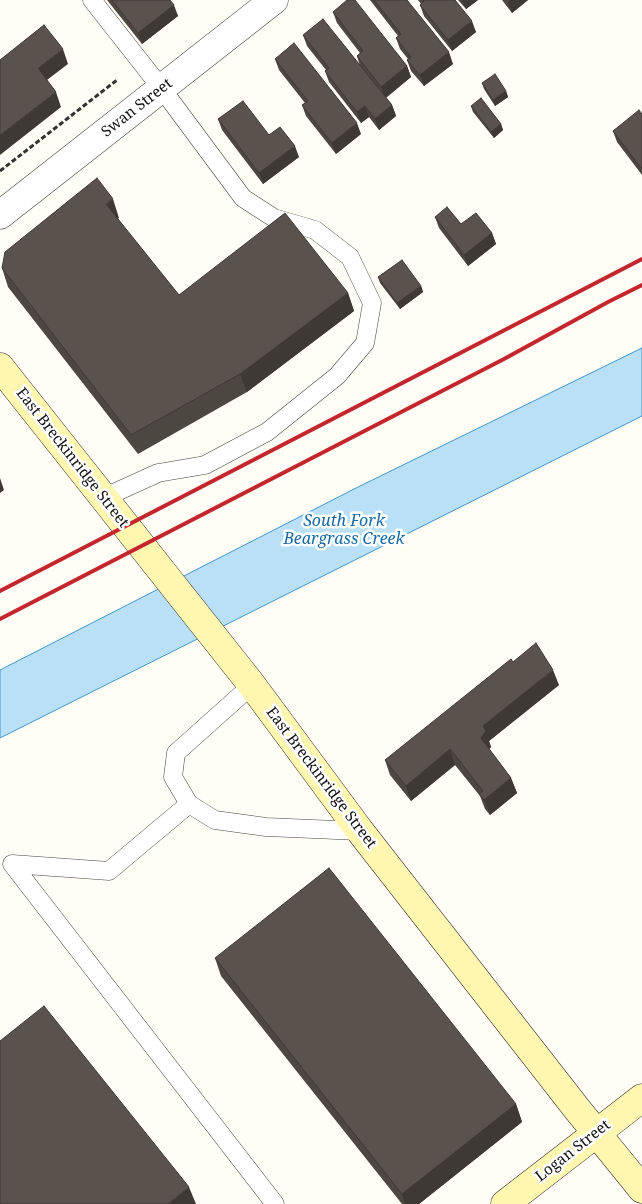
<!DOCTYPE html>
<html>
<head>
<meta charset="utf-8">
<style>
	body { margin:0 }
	canvas { display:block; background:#fffdf5 }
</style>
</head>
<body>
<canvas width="642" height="1204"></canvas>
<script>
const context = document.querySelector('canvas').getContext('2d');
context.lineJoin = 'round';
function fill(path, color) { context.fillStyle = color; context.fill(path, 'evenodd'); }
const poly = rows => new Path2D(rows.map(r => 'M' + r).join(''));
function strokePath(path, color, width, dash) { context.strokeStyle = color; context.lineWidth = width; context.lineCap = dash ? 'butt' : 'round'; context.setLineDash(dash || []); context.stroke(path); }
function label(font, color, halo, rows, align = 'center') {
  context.font = font + ' "Noto Serif",serif'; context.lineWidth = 5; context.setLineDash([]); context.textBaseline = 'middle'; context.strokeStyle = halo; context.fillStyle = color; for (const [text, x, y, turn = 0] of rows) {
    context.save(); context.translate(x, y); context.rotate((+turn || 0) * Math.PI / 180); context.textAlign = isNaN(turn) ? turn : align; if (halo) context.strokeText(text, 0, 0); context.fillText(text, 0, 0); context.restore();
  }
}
const water = poly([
	[642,348,642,416,0,738,0,670,356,488,642,348]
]);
fill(water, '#b9e0f7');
strokePath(water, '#3f96cf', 1);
const lane = poly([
	[92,0,162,89,243,198,274,218,315,230,350,257,372,303,365,343,337,376,267,432,205,465,158,473,103,498],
	[252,685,176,753,173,777,189,804,215,820,266,827,360,831],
	[189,804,109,871,12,864,275,1204]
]);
const street = poly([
	[0,215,274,0]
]);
const secondary = poly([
	[0,367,252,685,360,831,577,1109,642,1189],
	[505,1204,642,1098]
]);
strokePath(lane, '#444', 19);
strokePath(street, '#444', 29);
strokePath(secondary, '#333', 29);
strokePath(poly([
	[0,171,117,80]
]), '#333', 3, [5, 2.5]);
strokePath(lane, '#fff', 18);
strokePath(street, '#fff', 28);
strokePath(secondary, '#fff6b0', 28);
strokePath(poly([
	[0,591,642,259],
	[0,619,504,359,608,302,642,285]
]), '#c4262e', 4);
fill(poly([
	[107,0,170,0,178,16,142,44],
	[370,0,407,0,453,64,424,86,411,71,407,60,408,59,400,49,396,38,398,36],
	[418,0,455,0,476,32,452,51,424,16,420,5,421,4],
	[458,0,478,0,466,9],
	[502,0,528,0,512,13],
	[333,12,407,66,411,77,386,98,392,105,396,116,379,130,369,117,361,123,329,82,325,71,326,70,307,46,303,35,360,66,357,56,360,53,337,23],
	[275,59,361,134,336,154,306,116,302,105,305,103,279,70],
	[482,83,506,91,508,97,495,106,484,89],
	[471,106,501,124,503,130,494,138,473,112],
	[642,114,642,175,617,142,613,131],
	[218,119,269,135,299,157,263,184,222,130],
	[435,217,492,233,496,244,468,266,439,228],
	[119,218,117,219,179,295,348,293,354,311,247,392,138,454,8,287,2,268],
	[378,277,421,286,423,292,400,309,380,283],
	[513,662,559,685,489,741,491,747,489,749,511,778,517,793,490,815,485,809,480,796,455,765,411,801,390,775,385,760],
	[215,958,516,1104,522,1122,419,1204,402,1204,221,976]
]), '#4d4742');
fill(poly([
	[462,0,478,0,466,9],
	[510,0,528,0,512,13,508,2],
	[174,5,178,16,142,44,138,33],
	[472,21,476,32,452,51,448,40],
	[63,49,68,64,43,83,38,68],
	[449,52,453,64,424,86,420,75],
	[407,66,411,77,385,98,381,87],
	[506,91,508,97,495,106,493,100],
	[56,92,61,107,0,155,0,135],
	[392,105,396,116,379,130,375,119],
	[365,106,369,117,361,123,357,112],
	[357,123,361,134,336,154,332,143],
	[501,124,503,130,494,138,491,132],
	[295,146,299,157,263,184,259,173],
	[113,199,119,218,112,223,106,204],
	[492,233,496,244,468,266,464,255],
	[421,286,423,292,400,309,397,303],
	[348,293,354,311,247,392,240,374],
	[0,478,4,490,0,493],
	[553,670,559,685,489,741,491,747,486,753,481,738,483,726],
	[450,749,455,765,411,801,406,786],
	[511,778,517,793,490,815,484,800],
	[516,1104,522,1122,419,1204,405,1204,402,1194],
	[189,1187,196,1204,168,1204]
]), '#3f3936');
const building = poly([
	[112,0,170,0,174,5,138,33,112,0],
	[347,0,355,0,407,66,381,87,357,56,363,51,333,12,347,0],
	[374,0,407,0,449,52,420,75,407,60,411,57,396,38,401,34,374,0],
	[423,0,455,0,472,21,448,40,420,5,424,1,423,0],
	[323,19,392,105,375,119,365,106,357,112,325,71,329,68,303,35,323,19],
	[44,25,63,49,38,68,56,92,0,135,0,60,44,25],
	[294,43,357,123,332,143,302,105,308,101,275,59,294,43],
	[495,74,506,91,493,100,482,83,495,74],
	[481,98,501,124,491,132,471,106,481,98],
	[243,101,269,135,280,127,295,146,259,173,218,119,243,101],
	[639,110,642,114,642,167,641,168,613,131,639,110],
	[97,178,113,199,106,204,179,295,285,213,348,293,240,374,131,435,2,268,5,252,97,178],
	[447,207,461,224,476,213,492,233,464,255,435,217,447,207],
	[402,260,421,286,397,303,378,277,402,260],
	[536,643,553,670,483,726,486,731,481,738,511,778,484,800,479,794,483,791,450,749,406,786,385,760,511,659,513,662,536,643],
	[329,868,516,1104,402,1194,215,958,329,868],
	[44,1006,189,1187,168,1204,0,1204,0,1041,44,1006]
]);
fill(building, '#5a524d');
strokePath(building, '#3f3936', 1);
label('15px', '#111', '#fff', [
	["Swan Street",137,108,-38],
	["East Breckinridge Street",72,458,52],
	["East Breckinridge Street",321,778,53],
	["Logan Street",573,1151,-38]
]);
label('italic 16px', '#1768a6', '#fff', [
	["South Fork",344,521],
	["Beargrass Creek",344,539]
]);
</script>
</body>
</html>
